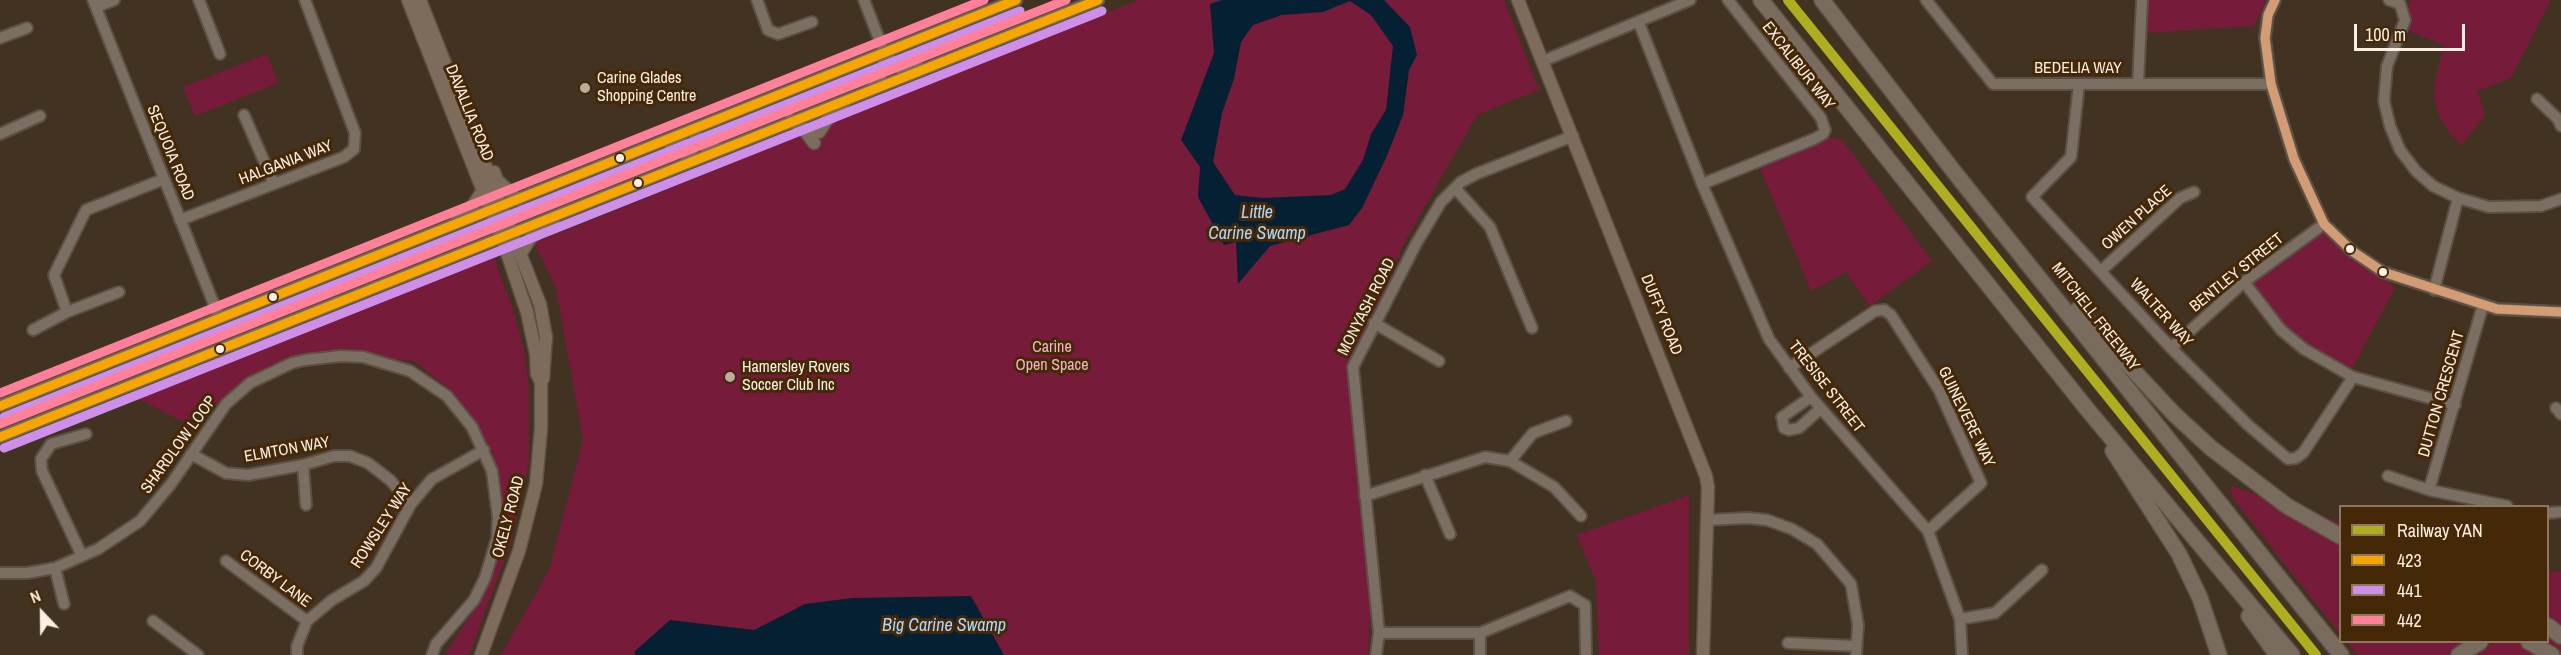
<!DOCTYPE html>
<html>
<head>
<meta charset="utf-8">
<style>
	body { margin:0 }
	#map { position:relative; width:2561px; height:655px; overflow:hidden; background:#423221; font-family:"Archivo Narrow",sans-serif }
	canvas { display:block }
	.legend { position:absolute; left:2339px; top:505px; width:210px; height:138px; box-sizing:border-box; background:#452807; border:2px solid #8e775f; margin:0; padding:8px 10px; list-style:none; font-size:18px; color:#fbeee2 }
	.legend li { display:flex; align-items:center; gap:12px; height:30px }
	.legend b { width:30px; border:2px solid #8e775f }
	.north { position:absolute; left:12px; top:583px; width:60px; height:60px; -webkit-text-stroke:4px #452807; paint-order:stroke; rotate:338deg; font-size:16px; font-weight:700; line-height:24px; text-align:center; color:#fbeee2 }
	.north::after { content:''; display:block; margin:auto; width:21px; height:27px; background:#fbeee2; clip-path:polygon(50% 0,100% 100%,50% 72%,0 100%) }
	.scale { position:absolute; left:2354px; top:24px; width:111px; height:27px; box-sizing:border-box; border:3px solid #fbeee2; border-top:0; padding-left:8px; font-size:18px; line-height:21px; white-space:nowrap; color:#fbeee2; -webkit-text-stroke:4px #452807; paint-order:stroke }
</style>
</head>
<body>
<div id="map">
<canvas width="2561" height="655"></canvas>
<ul class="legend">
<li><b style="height:8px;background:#afae20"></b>Railway YAN</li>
<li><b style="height:8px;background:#f7a600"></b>423</li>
<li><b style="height:8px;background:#ce8fe9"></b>441</li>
<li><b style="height:8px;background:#ff8098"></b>442</li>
</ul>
<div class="north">N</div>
<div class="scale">100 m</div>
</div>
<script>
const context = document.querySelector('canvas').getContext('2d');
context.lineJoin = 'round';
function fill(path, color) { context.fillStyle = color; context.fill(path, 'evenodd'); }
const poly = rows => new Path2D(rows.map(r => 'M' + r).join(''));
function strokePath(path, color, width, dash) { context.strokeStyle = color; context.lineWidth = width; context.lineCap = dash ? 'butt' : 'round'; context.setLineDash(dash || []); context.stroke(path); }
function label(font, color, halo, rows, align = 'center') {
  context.font = font + ' "Archivo Narrow",sans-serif'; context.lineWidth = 6; context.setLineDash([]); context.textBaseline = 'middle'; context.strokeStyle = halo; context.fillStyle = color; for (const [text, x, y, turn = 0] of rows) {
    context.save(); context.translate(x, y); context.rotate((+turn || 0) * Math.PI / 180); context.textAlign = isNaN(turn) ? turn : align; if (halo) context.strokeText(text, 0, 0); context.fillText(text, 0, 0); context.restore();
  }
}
fill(poly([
	[1139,0,1504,0,1539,90,1477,115,1403,245,1351,370,1372,576,1368,655,501,655,549,570,583,440,556,288,534,243],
	[2149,0,2266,0,2254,26,2146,33],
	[2411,0,2551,0,2511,78,2477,91,2485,115,2462,145,2450,133,2439,116,2434,97,2435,81,2444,45,2401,28],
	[267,54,278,83,195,116,183,87],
	[1832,137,1844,142,1932,261,1870,306,1846,272,1811,291,1760,168],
	[2324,224,2395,288,2349,374,2304,349,2244,282],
	[491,249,515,316,525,356,529,390,529,461,511,541,469,655,445,655,484,594,497,559,501,498,480,431,453,392,414,361,334,353,292,358,254,375,219,403,195,428,133,396],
	[2231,486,2340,522,2340,634,2232,497],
	[1689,495,1689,655,1599,655,1596,582,1577,535],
	[2548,571,2561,572,2561,655,2358,655,2347,642,2548,642]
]), '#771b3b');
fill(poly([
	[1222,0,1384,0,1410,27,1417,55,1409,70,1403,115,1386,158,1362,208,1349,225,1270,246,1238,284,1236,242,1224,245,1198,197,1200,167,1181,140,1214,53,1210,4],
	[1350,1,1371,15,1393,46,1386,110,1371,134,1363,160,1345,189,1331,195,1263,198,1235,195,1213,162,1222,113,1234,79,1241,42,1253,25,1282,15,1323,12],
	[971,596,1004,655,635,655,635,651,670,620,754,630,805,604,852,598]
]), '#062033');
const minor = poly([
	[93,0,219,317],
	[199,0,220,54],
	[757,0,768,30,778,34,812,22],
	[864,0,884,52,900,69,920,68],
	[1926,0,1993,84,2271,84],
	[2275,0,2268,15,2265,38,2271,84,2294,159,2324,224,2352,251,2383,272,2497,309,2561,312],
	[2389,0,2400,4,2405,20,2387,66,2384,101,2390,126,2400,150,2416,171,2433,186,2458,198,2489,207,2541,206,2561,199],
	[96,7,114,0],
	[1639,23,1702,184,1769,339,1811,397,1928,531,1960,619,1962,655],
	[0,38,27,28],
	[1543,61,1690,0],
	[2079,84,2071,157,2032,197,2171,348,2248,425,2288,459,2296,458,2303,453,2353,377],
	[2138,84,2142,0],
	[870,90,881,77,884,53],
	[2537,99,2558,119,2561,126],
	[244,115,274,184],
	[0,134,40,116],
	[1702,184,1814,139,1823,134,1825,130,1821,118,1728,0],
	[1455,188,1490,227,1532,328],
	[180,220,344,157,354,149,355,133,305,0],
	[2102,270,2180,198,2194,192],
	[2244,282,2281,330,2304,349,2353,377,2455,405],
	[2434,290,2458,198],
	[67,312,54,275,86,210,164,179],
	[1374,323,1439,361],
	[33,330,67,312,119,292],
	[2171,348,2244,282,2324,224],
	[1789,368,1875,311,1884,310,1891,315,1939,390,1981,483,1928,531],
	[1811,397,1782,417,1784,428,1789,430,1799,428,1820,409],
	[2556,408,2561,414],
	[191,454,226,473,248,475,303,465,334,456,350,456,368,463,390,480,411,504],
	[1510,461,1533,433,1566,421],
	[303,465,306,505],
	[1425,475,1450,534],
	[2388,476,2429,490,2507,506],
	[2429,490,2483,305],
	[1365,496,1485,457,1510,461,1554,487,1581,516],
	[2548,513,2561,512],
	[1707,520,1748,518,1767,520,1792,529,1817,544,1851,584,1858,625,1856,655],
	[82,556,42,471,41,459,51,444,86,434],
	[226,561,307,621],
	[55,568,64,604],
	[0,573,27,573,55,568,98,549,140,521,171,484,226,404,250,383,292,363,305,360,341,356,363,357,410,371,447,396,472,427,492,471,498,517,497,538,485,578,474,600,436,644,432,655],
	[1960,619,1995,613,2042,570],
	[153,621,198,655],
	[1379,633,1480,633,1570,596,1585,605,1586,655],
	[1788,643,1856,646],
	[297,655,297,646,307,621,332,600,364,581,376,568,411,504,432,479,484,450],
	[1376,655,1379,633,1353,367,1416,244,1441,202,1461,182,1476,174,1573,136],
	[1480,655,1480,633]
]);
const major = poly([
	[408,0,505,247,527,312,536,354,537,374,541,382,541,428,536,484,519,551,481,655],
	[420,0,540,304,546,337,543,379],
	[1518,0,1706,476,1708,487,1703,655],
	[791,120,804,129,814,143],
	[692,130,704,145,720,150],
	[819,132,826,121,846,101],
	[668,142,679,141,688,146,691,153,685,164],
	[494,172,497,180,518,200],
	[457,217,468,213,482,192],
	[521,253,531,237,554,222],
	[0,406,1016,0],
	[0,437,1098,0]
]);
const highway = poly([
	[1761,0,2087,409,2292,655],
	[1822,0,1955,173,2341,655],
	[2077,310,2174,414,2211,448,2287,506,2340,536],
	[2113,451,2179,554,2200,598,2219,655],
	[2249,616,2277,655],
	[2548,626,2561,636],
	[2529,642,2552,655],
	[2459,655,2480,642]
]);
strokePath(minor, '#5d5042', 14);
strokePath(major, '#5d5042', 15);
strokePath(highway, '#5d5042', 18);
strokePath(minor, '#7b6e62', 10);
strokePath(major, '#7d6c5c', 12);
strokePath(highway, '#796b5d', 15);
strokePath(poly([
	[0,406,1016,0],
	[0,437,1098,0]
]), '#f7a600', 9);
strokePath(poly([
	[4,417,1020,11],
	[4,448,1102,11]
]), '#ce8fe9', 9);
strokePath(poly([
	[0,393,984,0],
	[0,424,1066,0]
]), '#ff8098', 9);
strokePath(poly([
	[2275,0,2268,15,2265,38,2271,84,2294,159,2324,224,2352,251,2383,272,2497,309,2561,312]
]), '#d39c74', 9);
strokePath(poly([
	[1788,0,2316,655]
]), '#afae20', 10);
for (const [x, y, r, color] of [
	[585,88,6,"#baac9e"],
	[620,158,5,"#fbeee2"],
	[638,183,5,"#fbeee2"],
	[2350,249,5,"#fbeee2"],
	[2383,272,5,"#fbeee2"],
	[273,297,5,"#fbeee2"],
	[220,349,5,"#fbeee2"],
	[730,377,6,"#baac9e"]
]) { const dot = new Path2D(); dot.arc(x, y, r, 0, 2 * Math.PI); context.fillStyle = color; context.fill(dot); strokePath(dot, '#452807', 2); }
label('16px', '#fbeee2', '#452807', [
	["EXCALIBUR WAY",1798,66,52],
	["BEDELIA WAY",2078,69],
	["DAVALLIA ROAD",469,113,68],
	["SEQUOIA ROAD",170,153,68],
	["HALGANIA WAY",286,163,-21],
	["OWEN PLACE",2137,218,-42],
	["BENTLEY STREET",2237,273,-39],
	["MONYASH ROAD",1367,307,-63],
	["WALTER WAY",2161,313,48],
	["DUFFY ROAD",1661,315,68],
	["MITCHELL FREEWAY",2095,317,52],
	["TRESISE STREET",1826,387,52],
	["DUTTON CRESCENT",2442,394,-74],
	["GUINEVERE WAY",1966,417,64],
	["SHARDLOW LOOP",179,445,-54],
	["ELMTON WAY",287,450,-10],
	["OKELY ROAD",509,517,-75],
	["ROWSLEY WAY",382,526,-57],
	["CORBY LANE",275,579,37]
]);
label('16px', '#fbeee2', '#452807', [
	["Carine Glades",597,79],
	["Shopping Centre",597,97],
	["Hamersley Rovers",742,368],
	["Soccer Club Inc",742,386]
], 'left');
label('16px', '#f0b6c4', '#452807', [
	["Carine",1052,348],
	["Open Space",1052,366]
]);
label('italic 18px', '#acd8fd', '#452807', [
	["Little",1257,213],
	["Carine Swamp",1257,234],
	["Big Carine Swamp",944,626]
]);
</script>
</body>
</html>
